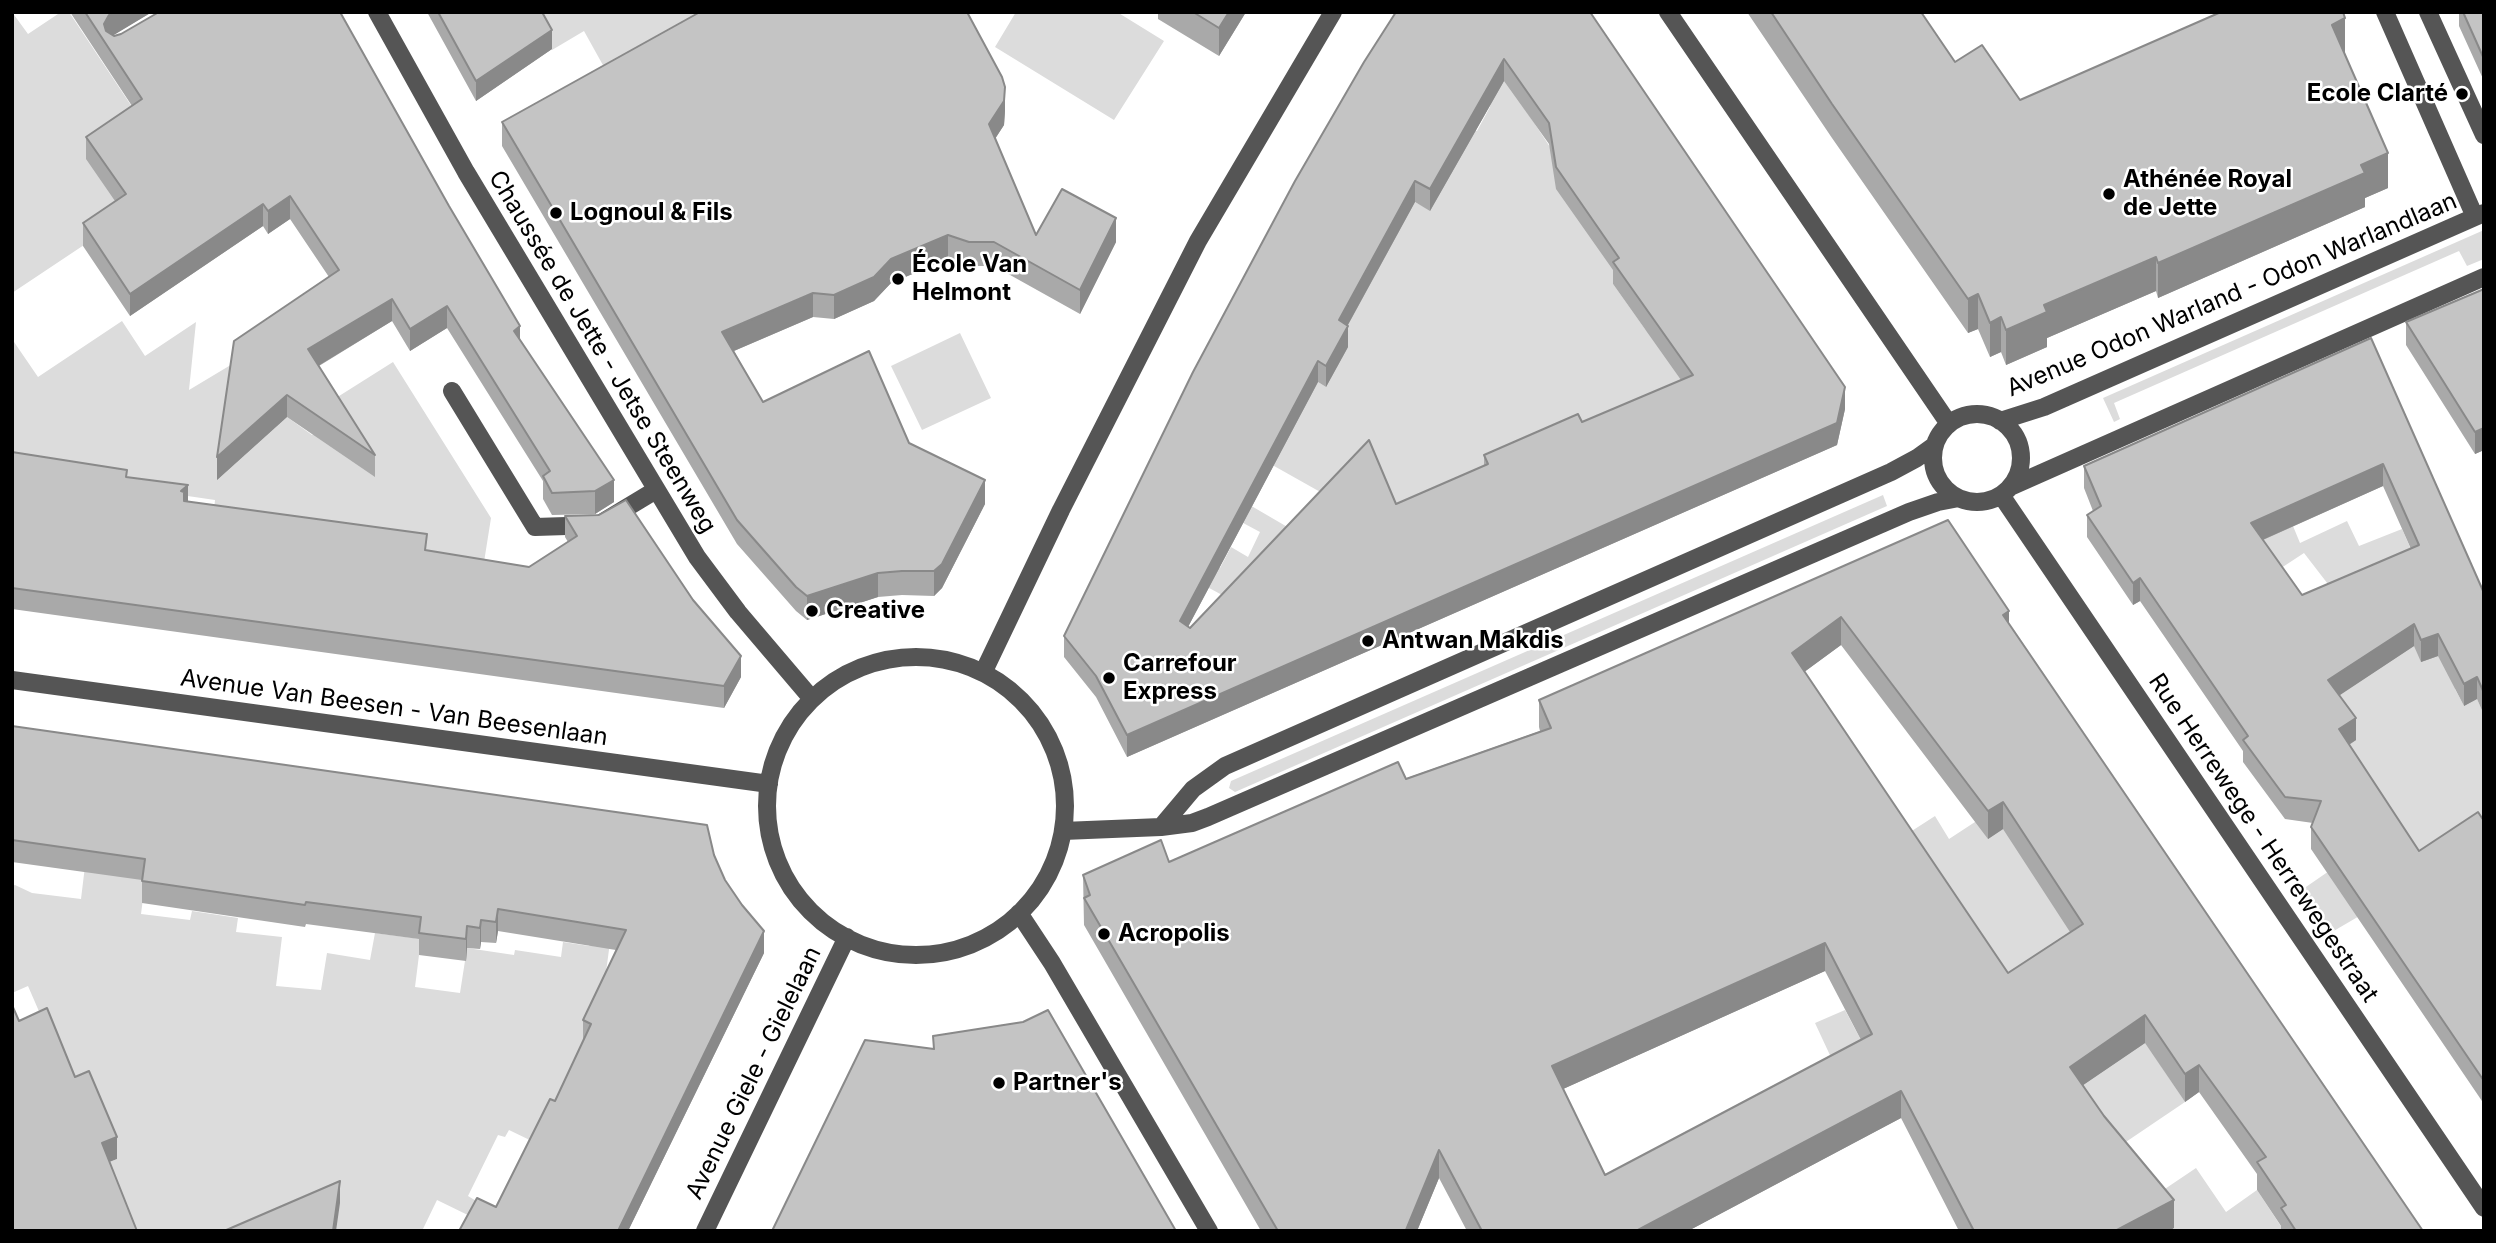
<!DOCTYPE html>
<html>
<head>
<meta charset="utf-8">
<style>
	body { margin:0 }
	#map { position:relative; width:2496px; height:1243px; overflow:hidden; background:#fff; font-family:Inter,sans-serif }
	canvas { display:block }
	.frame { position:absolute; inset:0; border:14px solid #000; pointer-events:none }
</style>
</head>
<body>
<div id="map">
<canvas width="2496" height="1243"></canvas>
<div class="frame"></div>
</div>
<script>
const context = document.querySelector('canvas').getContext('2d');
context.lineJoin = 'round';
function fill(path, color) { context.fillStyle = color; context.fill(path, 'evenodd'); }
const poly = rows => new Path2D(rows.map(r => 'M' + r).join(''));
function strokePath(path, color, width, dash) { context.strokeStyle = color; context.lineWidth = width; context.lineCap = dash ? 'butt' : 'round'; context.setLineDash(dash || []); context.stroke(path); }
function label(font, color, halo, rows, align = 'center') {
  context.font = font + ' Inter,sans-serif'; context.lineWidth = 5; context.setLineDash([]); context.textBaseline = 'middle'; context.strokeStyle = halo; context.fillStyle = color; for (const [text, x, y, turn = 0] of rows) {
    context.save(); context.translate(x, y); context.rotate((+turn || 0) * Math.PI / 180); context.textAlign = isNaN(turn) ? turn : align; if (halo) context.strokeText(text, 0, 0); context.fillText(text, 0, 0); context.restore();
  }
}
fill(poly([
	[12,12,28,34,61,12,69,12,142,122,126,217,12,293],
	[531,12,744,12,604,67,584,31,552,50],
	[1016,12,1117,12,1164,41,1114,120,995,47],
	[1497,43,1511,88,1632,271,1613,284,1645,329,1741,402,1396,525,1331,498,1267,462,1318,382,1326,387,1316,328,1409,199,1430,210,1468,126,1477,131,1490,107],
	[2484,230,2484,259,2467,266,2459,251,2114,403,2120,419,2114,422,2103,398],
	[122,321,145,356,196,322,189,390,234,363,218,479,287,417,312,435,337,418,328,403,393,362,491,518,481,581,212,530,215,500,174,494,12,515,12,339,38,377],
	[960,333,991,398,922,430,891,366],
	[1224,490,1296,532,1224,596,1198,582,1210,562,1220,568,1231,547,1248,557,1260,532,1215,508],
	[1883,495,1887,506,1235,792,1229,788,1231,781],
	[2347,521,2359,546,2402,529,2469,682,2455,689,2464,706,2477,699,2484,715,2484,843,2332,932,2303,889,2390,829,2338,751,2355,740,2328,703,2331,588,2304,553,2266,578,2247,535,2293,526,2300,543],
	[1935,816,1949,839,1975,822,2009,825,2084,952,2008,1001,1904,836],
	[85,866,146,875,141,914,190,920,192,911,238,918,236,932,282,937,276,986,321,990,327,953,370,960,375,933,421,939,415,987,460,993,467,948,514,955,515,950,561,957,563,942,589,946,613,920,606,972,641,989,538,1144,509,1130,505,1137,498,1135,468,1196,483,1205,476,1219,437,1200,422,1231,128,1231,40,1192,117,1159,89,1093,12,1099,51,1039,28,986,12,993,12,886,15,885,32,893,81,899],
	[1845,1010,1874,1065,1842,1081,1815,1023],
	[2174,1022,2155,1057,2185,1102,2111,1152,2054,1070],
	[2196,1168,2226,1212,2257,1190,2284,1231,2176,1231,2150,1199]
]), '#dcdcdc');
strokePath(poly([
	[377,12,466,172,697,557,738,612,812,699],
	[1668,12,1949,424],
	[2385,12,2475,217],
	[2428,12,2484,135],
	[452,391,535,527,598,525,656,490],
	'1933 458a44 44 0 1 1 88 0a44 44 0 1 1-88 0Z',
	[2000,421,2044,407,2484,213],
	[2010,487,2484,277],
	[2001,495,2484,1208],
	'767 806a149 149 0 1 1 298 0a149 149 0 1 1-298 0Z',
	[983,673,1061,510,1198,241,1333,12],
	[12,680,769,784],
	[1161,827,1193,789,1225,766,1891,472,1917,458,1935,445],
	[1063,831,1161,827,1192,823,1208,817,1909,512,1938,502,1959,498],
	[1019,913,1052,963,1209,1231],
	[705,1231,847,937]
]), '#555', 18);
fill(poly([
	[70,12,152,12,113,35,520,340,614,502,595,514,552,515,543,499,543,481,447,328,410,351,392,321,319,366,375,455,375,477,287,417,217,480,329,277,290,219,268,234,263,226,130,316,83,246,83,223,115,201,86,159,86,137,132,106],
	[427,12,542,12,552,49,476,101],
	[1158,12,1246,12,1219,56,1158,19],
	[1590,12,1845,409,1837,445,1127,757,1096,697,1064,657,1064,636,1364,62],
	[1504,81,1549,144,1556,189,1613,270,1613,284,1681,380,1582,422,1484,455,1484,466,1396,504,1190,628,1188,627,1318,382,1326,387,1348,347,1348,325,1415,202,1430,211],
	[1747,12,1921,12,1955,62,2020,100,2345,53,2344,53,2388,188,2365,198,2365,207,2158,298,2156,291,2047,338,2047,347,2006,365,2001,352,1990,357,1978,329,1968,333,1832,138],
	[2459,12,2484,12,2484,81,2459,26],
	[1005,111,1004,125,995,139,1036,235,1116,242,1080,314,994,266,969,266,948,259,891,283,874,301,834,319,813,317,734,351,763,402,909,443,985,504,942,588,934,596,902,595,878,597,807,620,796,611,737,544,502,146,502,122],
	[2484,289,2484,450,2475,454,2406,345,2406,322],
	[2371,338,2484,593,2484,715,2477,699,2464,706,2438,656,2421,662,2414,646,2339,695,2356,740,2349,745,2419,851,2484,821,2484,1104,2311,849,2311,827,2313,823,2285,819,2243,762,2243,751,2140,601,2133,605,2087,537,2087,515,2093,511,2084,488,2084,466],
	[2383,486,2411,549,2302,595,2263,540],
	[12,452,127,477,188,501,427,551,529,567,568,542,565,537,565,516,741,677,724,708,12,609],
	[1948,520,2009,624,2423,1231,2281,1231,2281,1226,2257,1190,2257,1174,2199,1092,2185,1102,2145,1043,2083,1085,2174,1228,2169,1231,1959,1231,1901,1118,1688,1231,1467,1231,1439,1178,1417,1231,1261,1231,1084,925,1083,875,1169,862,1540,731,1539,727,1539,700],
	[1841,645,1988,839,2003,829,2070,932,2008,973,1804,672],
	[1825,971,1861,1040,1605,1175,1563,1089],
	[12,726,714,855,725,880,764,953,628,1231,459,1231,496,1207,555,1101,583,1041,583,1020,616,950,498,931,496,943,481,942,480,949,467,948,466,961,419,955,419,939,306,924,305,927,142,903,142,880,12,862]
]), '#a9a9a9');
fill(poly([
	[114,12,152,12,109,38,105,43,104,24,109,15],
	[1229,12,1246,12,1219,56,1219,28],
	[2345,18,2345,53,2332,60,2332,25],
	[552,30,552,49,476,101,476,81],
	[1504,59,1504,81,1430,211,1430,189],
	[1005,87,1005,111,1004,125,989,148,989,124],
	[2388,153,2388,188,2365,198,2365,207,2158,298,2158,263,2361,165],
	[1415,181,1415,202,1339,341,1339,320],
	[290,196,290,219,268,234,268,211],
	[263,204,263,226,130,316,130,294],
	[1116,218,1116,242,1080,314,1080,290],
	[948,235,948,259,891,283,874,301,834,319,834,295,891,259],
	[2156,257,2156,291,2047,338,2047,347,2006,365,2006,330,2044,305],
	[813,293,813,317,722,356,722,332],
	[1978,294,1978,329,1968,333,1968,299],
	[392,299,392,321,308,372,308,349],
	[447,306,447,328,410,351,410,329],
	[2001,317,2001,352,1990,357,1990,323],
	[520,326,520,349,514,331],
	[1348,326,1348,347,1326,387,1326,366],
	[1318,361,1318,382,1180,642,1180,621],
	[1845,387,1845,409,1837,445,1127,757,1127,735],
	[287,395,287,417,217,480,217,457],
	[2484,428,2484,450,2475,454,2475,432],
	[2383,464,2383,486,2251,545,2251,523],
	[614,480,614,502,595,514,595,491],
	[985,480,985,504,942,588,934,596,934,571],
	[188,485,188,506,184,510,181,491],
	[878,573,878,597,807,620,807,596],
	[2140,578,2140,601,2133,605,2133,583],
	[2009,611,2009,638,2003,615],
	[1841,617,1841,645,1792,681,1792,653],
	[2414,624,2414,646,2328,703,2328,680],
	[2438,634,2438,656,2421,662,2421,640],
	[741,656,741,677,724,708,724,686],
	[2477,677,2477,699,2464,706,2464,684],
	[2356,718,2356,740,2339,751,2339,729],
	[2003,802,2003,829,1988,839,1988,811],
	[498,909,498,931,496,943,496,922],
	[481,920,481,942,480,949,480,928],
	[467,926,467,948,466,961,466,939],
	[764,931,764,953,628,1231,618,1231],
	[1825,943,1825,971,1552,1094,1552,1066],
	[2145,1015,2145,1043,2070,1094,2070,1067],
	[2199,1065,2199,1092,2185,1102,2185,1074],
	[1901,1091,1901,1118,1688,1231,1636,1231],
	[117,1137,117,1159,102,1165,102,1143],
	[1439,1150,1439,1178,1417,1231,1404,1231],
	[340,1181,340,1203,336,1231,333,1231],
	[2174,1200,2174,1228,2169,1231,2115,1231]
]), '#898989');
const building = poly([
	[85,12,114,12,109,15,104,24,106,31,114,36,121,34,159,12,340,12,449,206,520,326,514,331,614,480,595,491,552,493,543,476,550,471,447,306,410,329,392,299,308,349,375,455,287,395,217,457,234,341,339,270,290,196,268,211,263,204,130,294,83,223,126,194,86,137,142,99,85,12],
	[438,12,542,12,552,30,476,81,438,12],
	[700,12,967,12,1002,77,1005,87,1004,101,989,124,1036,235,1062,189,1116,218,1080,290,994,242,969,242,948,235,891,259,874,277,834,295,813,293,722,332,763,402,869,351,909,443,985,480,942,564,934,571,902,571,878,573,807,596,796,587,737,520,502,122,700,12],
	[1193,12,1229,12,1219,28,1193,12],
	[1396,12,1590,12,1845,387,1837,423,1127,735,1096,676,1064,636,1193,372,1295,181,1364,62,1396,12],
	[1504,59,1549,123,1556,167,1619,258,1613,262,1693,375,1582,422,1578,414,1484,455,1488,464,1396,504,1369,440,1190,628,1180,621,1318,361,1326,366,1348,326,1339,320,1415,181,1430,189,1504,59],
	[1771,12,1921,12,1955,62,1982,45,2020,100,2221,12,2343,12,2345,18,2332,25,2388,153,2361,165,2365,173,2158,263,2156,257,2044,305,2047,312,2006,330,2001,317,1990,323,1978,294,1968,299,1832,104,1771,12],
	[2463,12,2484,12,2484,59,2463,12],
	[2484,289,2484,428,2475,432,2406,322,2484,289],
	[2371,338,2484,593,2484,693,2477,677,2464,684,2438,634,2421,640,2414,624,2328,680,2356,718,2339,729,2419,851,2478,812,2484,821,2484,1081,2311,827,2321,801,2285,797,2243,740,2248,736,2140,578,2133,583,2087,515,2101,506,2084,466,2371,338],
	[2383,464,2419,545,2302,595,2251,523,2383,464],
	[12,452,127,470,126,477,188,485,181,491,184,492,184,501,427,534,425,550,529,567,577,536,565,516,599,515,626,500,693,600,741,656,724,686,12,588,12,452],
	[1948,520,2009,611,2003,615,2423,1231,2296,1231,2281,1208,2286,1205,2257,1162,2266,1157,2199,1065,2185,1074,2145,1015,2070,1067,2104,1116,2174,1200,2115,1231,1974,1231,1901,1091,1636,1231,1482,1231,1439,1150,1406,1230,1278,1231,1084,898,1090,895,1083,875,1161,840,1169,862,1398,762,1406,779,1551,728,1539,700,1948,520],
	[1841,617,1988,811,2003,802,2083,924,2008,973,1792,653,1841,617],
	[1825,943,1872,1034,1605,1175,1552,1066,1825,943],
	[12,726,707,825,714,855,725,880,742,905,764,931,618,1231,459,1231,477,1198,496,1207,550,1099,555,1101,591,1024,583,1020,626,930,498,909,496,922,481,920,480,928,467,926,466,939,419,933,421,917,306,902,305,905,142,881,145,859,12,840,12,726],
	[12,1005,19,1021,47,1008,75,1077,89,1071,117,1137,102,1143,137,1231,12,1231,12,1005],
	[1048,1010,1176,1231,772,1231,865,1040,934,1049,933,1036,1023,1022,1048,1010],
	[340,1181,333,1231,224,1231,340,1181]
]);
fill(building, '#c4c4c4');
strokePath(building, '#898989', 2);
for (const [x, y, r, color] of [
	[2462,94,7,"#000"],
	[2109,194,7,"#000"],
	[556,213,7,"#000"],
	[898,279,7,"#000"],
	[812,611,7,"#000"],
	[1368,641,7,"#000"],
	[1109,678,7,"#000"],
	[1104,934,7,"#000"],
	[999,1083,7,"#000"]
]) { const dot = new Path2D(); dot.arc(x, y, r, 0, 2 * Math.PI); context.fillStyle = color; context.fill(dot); strokePath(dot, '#fff', 2.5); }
label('bold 24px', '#000', '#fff', [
	["Ecole Clarté",2448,94,"right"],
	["Athénée Royal",2123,180],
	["de Jette",2123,208],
	["Lognoul & Fils",570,213],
	["École Van",912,265],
	["Helmont",912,293],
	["Creative",826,611],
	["Antwan Makdis",1382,641],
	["Carrefour",1123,664],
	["Express",1123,692],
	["Acropolis",1118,934],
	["Partner's",1013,1083]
], 'left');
label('24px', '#000', '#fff', [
	["Avenue Odon Warland - Odon Warlandlaan",2232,295,-23],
	["Chaussée de Jette - Jetse Steenweg",602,352,59],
	["Avenue Van Beesen - Van Beesenlaan",394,708,8],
	["Rue Herrewege - Herrewegestraat",2263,838,56],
	["Avenue Giele - Gielelaan",754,1073,-64]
]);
</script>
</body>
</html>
